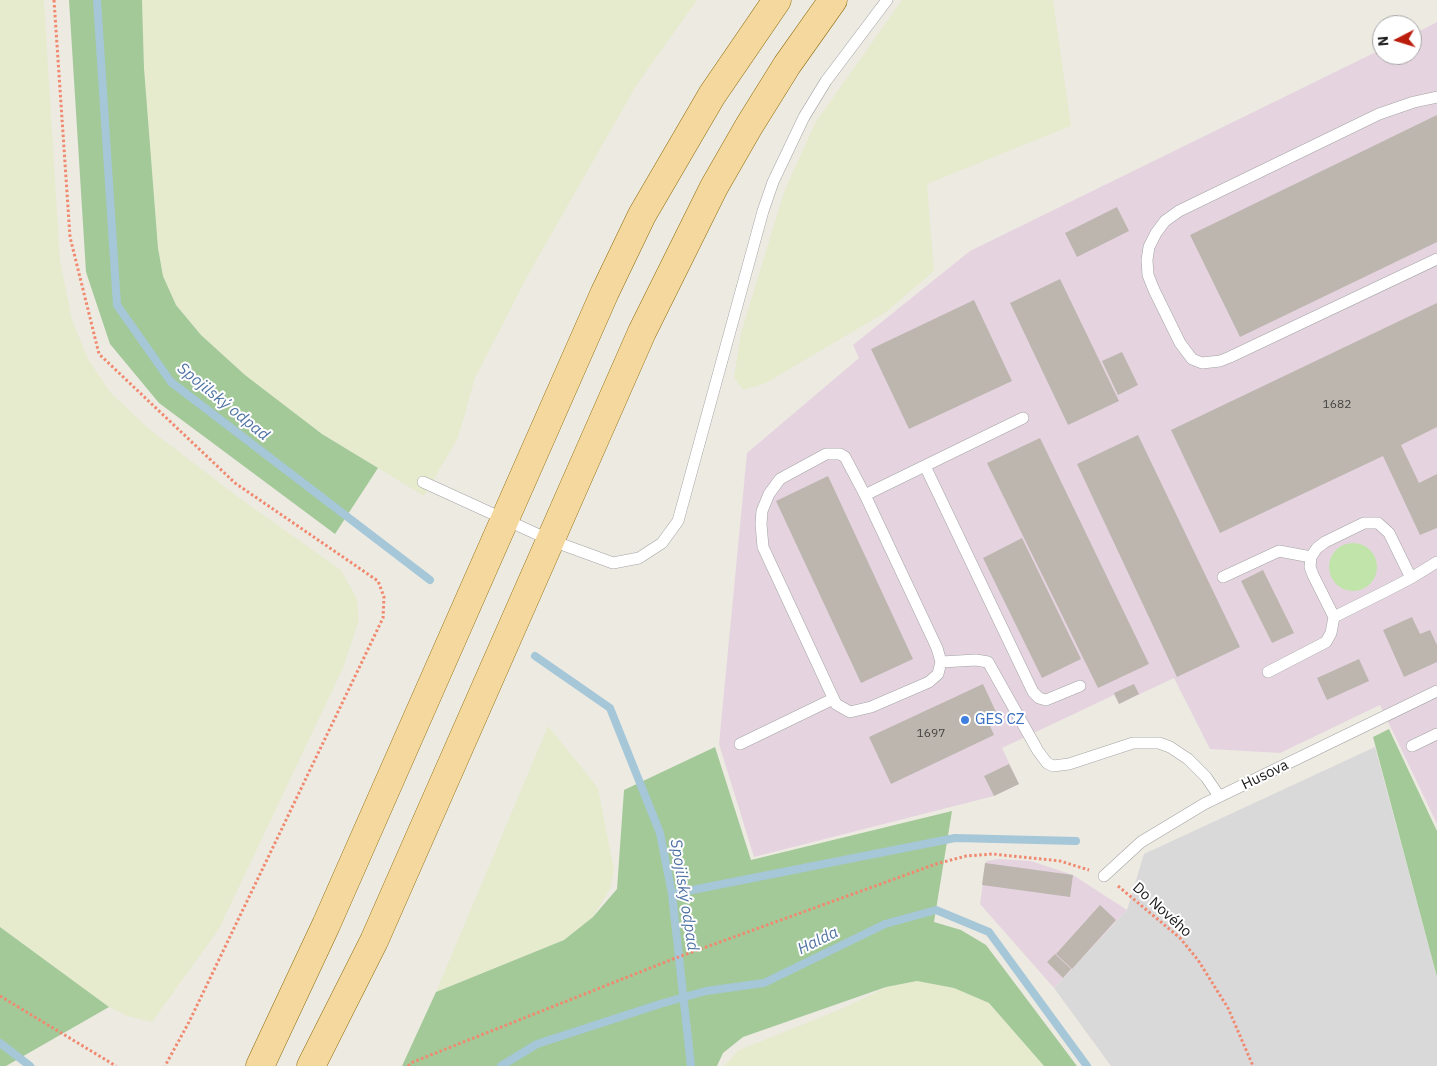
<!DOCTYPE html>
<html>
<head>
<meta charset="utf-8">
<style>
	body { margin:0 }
	#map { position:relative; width:1437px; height:1066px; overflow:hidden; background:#edeae2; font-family:"IBM Plex Sans",sans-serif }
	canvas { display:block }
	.north { position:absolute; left:1372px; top:15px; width:50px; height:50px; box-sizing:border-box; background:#fff; border:1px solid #a4a4a4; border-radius:50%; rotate:265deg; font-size:14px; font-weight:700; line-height:20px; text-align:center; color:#1c1c1c }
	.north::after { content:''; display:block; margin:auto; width:18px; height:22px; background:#bb1d0d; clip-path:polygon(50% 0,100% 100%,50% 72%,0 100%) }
</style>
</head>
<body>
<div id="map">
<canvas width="1437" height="1066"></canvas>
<div class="north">N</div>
</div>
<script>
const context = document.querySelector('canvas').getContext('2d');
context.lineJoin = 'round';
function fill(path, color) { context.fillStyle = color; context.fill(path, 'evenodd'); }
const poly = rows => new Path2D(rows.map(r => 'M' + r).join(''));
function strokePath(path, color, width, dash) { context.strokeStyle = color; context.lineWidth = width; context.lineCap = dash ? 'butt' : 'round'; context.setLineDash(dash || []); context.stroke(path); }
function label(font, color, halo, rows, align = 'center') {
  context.font = font + ' "IBM Plex Sans",sans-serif'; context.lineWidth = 4; context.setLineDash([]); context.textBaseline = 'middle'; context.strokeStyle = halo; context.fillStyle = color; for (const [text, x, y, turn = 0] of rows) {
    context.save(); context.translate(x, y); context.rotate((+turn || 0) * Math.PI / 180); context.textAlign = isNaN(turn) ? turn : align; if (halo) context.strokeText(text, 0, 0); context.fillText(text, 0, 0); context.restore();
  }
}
fill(poly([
	[1375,747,1437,977,1437,1066,1111,1066,1054,988,1127,910,1144,854]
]), '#dad9d9');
fill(poly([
	[1437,22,1437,824,1380,705,1280,753,1210,749,1174,678,1119,704,1114,695,1002,748,1019,784,994,796,754,857,719,744,747,453,859,358,853,345,970,251,1382,49,1382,55,1412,55,1412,35],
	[999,859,1031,861,1073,875,1127,910,1054,988,980,904,986,861]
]), '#e5d4e0');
fill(poly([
	[0,0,44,0,60,260,72,320,88,359,110,392,149,429,238,497,341,570,357,599,359,620,343,668,219,929,152,1022,127,1016,109,1007,0,927],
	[142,0,697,0,636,86,528,275,475,378,458,438,424,496,322,434,245,375,201,335,176,305,163,276,158,248,144,68],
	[902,0,1053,0,1071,126,927,184,934,271,886,312,766,383,743,390,734,377,741,333,784,192,815,123],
	[548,726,598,788,614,870,610,889,593,917,564,940,436,992],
	[917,981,954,988,989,1003,1044,1066,724,1066,739,1050,846,1007,886,987]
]), '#e6ebce');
fill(poly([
	'1329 567a24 24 0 1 1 48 0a24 24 0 1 1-48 0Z'
]), '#c1e4aa');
fill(poly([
	[69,0,142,0,144,68,158,248,163,276,176,305,201,335,245,375,322,434,378,468,335,534,159,403,110,344,86,272],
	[1389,729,1437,831,1437,977,1373,737],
	[715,747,751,860,952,811,934,922,961,930,986,945,1077,1066,1044,1066,989,1003,954,988,917,981,886,987,743,1037,723,1053,717,1066,402,1066,436,992,564,940,593,917,617,889,624,790],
	[0,927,109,1007,6,1066,0,1066]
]), '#a3c999');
strokePath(poly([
	[97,0,117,305,171,382,430,580],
	[535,656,610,708,660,833,672,894,691,1066],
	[672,894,955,838,1076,841],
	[0,1043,30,1066],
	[501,1066,537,1044,660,1004,706,991,764,983,885,924,936,910,989,932,1087,1066]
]), '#a5c7d8', 8);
fill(poly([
	[1437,115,1437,242,1240,337,1190,235],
	[1117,207,1129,231,1077,257,1065,233],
	[1060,279,1119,401,1068,425,1010,303],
	[974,300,1012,381,909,429,871,349],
	[1437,303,1437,427,1401,445,1419,483,1437,474,1437,528,1420,535,1383,456,1220,533,1171,430],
	[1122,352,1138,385,1118,395,1102,361],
	[1138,435,1240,647,1177,677,1077,464],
	[1040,438,1149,664,1098,688,987,463],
	[828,476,913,659,861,683,776,501],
	[1022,538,1081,659,1042,678,983,558],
	[1263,570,1294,633,1272,643,1241,581],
	[1412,617,1420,634,1430,630,1437,645,1437,662,1404,677,1383,630],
	[1359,659,1369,681,1327,700,1317,678],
	[983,684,996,712,986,717,994,735,891,784,869,737],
	[1134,684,1139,694,1119,704,1114,693],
	[1009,764,1019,784,994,796,984,776],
	[985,863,1073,875,1070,897,982,885],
	[1100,905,1116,920,1072,969,1056,954],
	[1055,954,1071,969,1063,978,1047,962]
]), '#bdb6af');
const lane = poly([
	[1437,97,1414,102,1379,114,1179,211,1165,221,1156,233,1149,247,1147,260,1148,275,1154,290,1180,343,1192,359,1202,363,1220,361,1230,357,1437,259],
	[925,466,1033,692,1039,698,1046,700,1080,686],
	[423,482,550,540,613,563,639,558,662,543,678,521,763,211,773,182,804,117,826,81,887,0],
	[865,495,1023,418],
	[1223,577,1279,551,1311,557],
	[1411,578,1389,533,1378,523,1364,523,1325,542,1317,548,1311,557,1310,567,1313,575,1334,617,1388,590,1411,578,1437,562],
	[941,662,938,674,929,682,871,707,850,712,836,704,763,547,761,524,762,511,769,494,780,479,826,454,840,454,845,457,865,495,937,648,941,662,976,660,988,662,1038,751,1047,763,1053,766,1069,764,1133,743,1159,743,1170,747,1188,759,1206,777,1219,796],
	[1268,672,1326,642,1331,633,1334,617],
	[740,744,833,699],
	[1412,746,1437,734],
	[1104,876,1141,842,1204,804,1437,691]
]);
const primary = poly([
	[260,1066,326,925,605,292,642,215,712,95,777,0],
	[311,1066,374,941,642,332,714,187,749,126,787,65,833,0]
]);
strokePath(lane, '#a3a3a3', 12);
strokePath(primary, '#8a6b09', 29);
strokePath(poly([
	[54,0,70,237,99,354,235,483,378,581,384,597,383,618,189,1022,165,1066],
	[1118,886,1180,938,1198,960,1228,1008,1253,1066],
	[0,996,116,1066],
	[408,1066,413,1062,673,959,936,864,966,856,993,854,1060,861,1089,870]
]), '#f0896f', 3, [2.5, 2.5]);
strokePath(lane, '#fff', 11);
strokePath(primary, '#f5d89e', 28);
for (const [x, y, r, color] of [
	[965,720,5,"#3f7fe0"]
]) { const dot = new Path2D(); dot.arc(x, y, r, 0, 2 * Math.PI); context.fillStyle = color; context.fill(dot); strokePath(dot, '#fff', 2); }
label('12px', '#444241', null, [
	["1682",1337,405],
	["1697",931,734]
]);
label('15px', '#366cbe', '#fff', [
	["GES CZ",975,720]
], 'left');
label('15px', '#1c1c1c', '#fff', [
	["Husova",1265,775,-26],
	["Do Nového",1162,910,42]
]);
label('italic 16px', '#4f72a4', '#fff', [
	["Spojilský odpad",223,402,39],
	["Spojilský odpad",684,895,81],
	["Halda",818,941,-26]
]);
</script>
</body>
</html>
